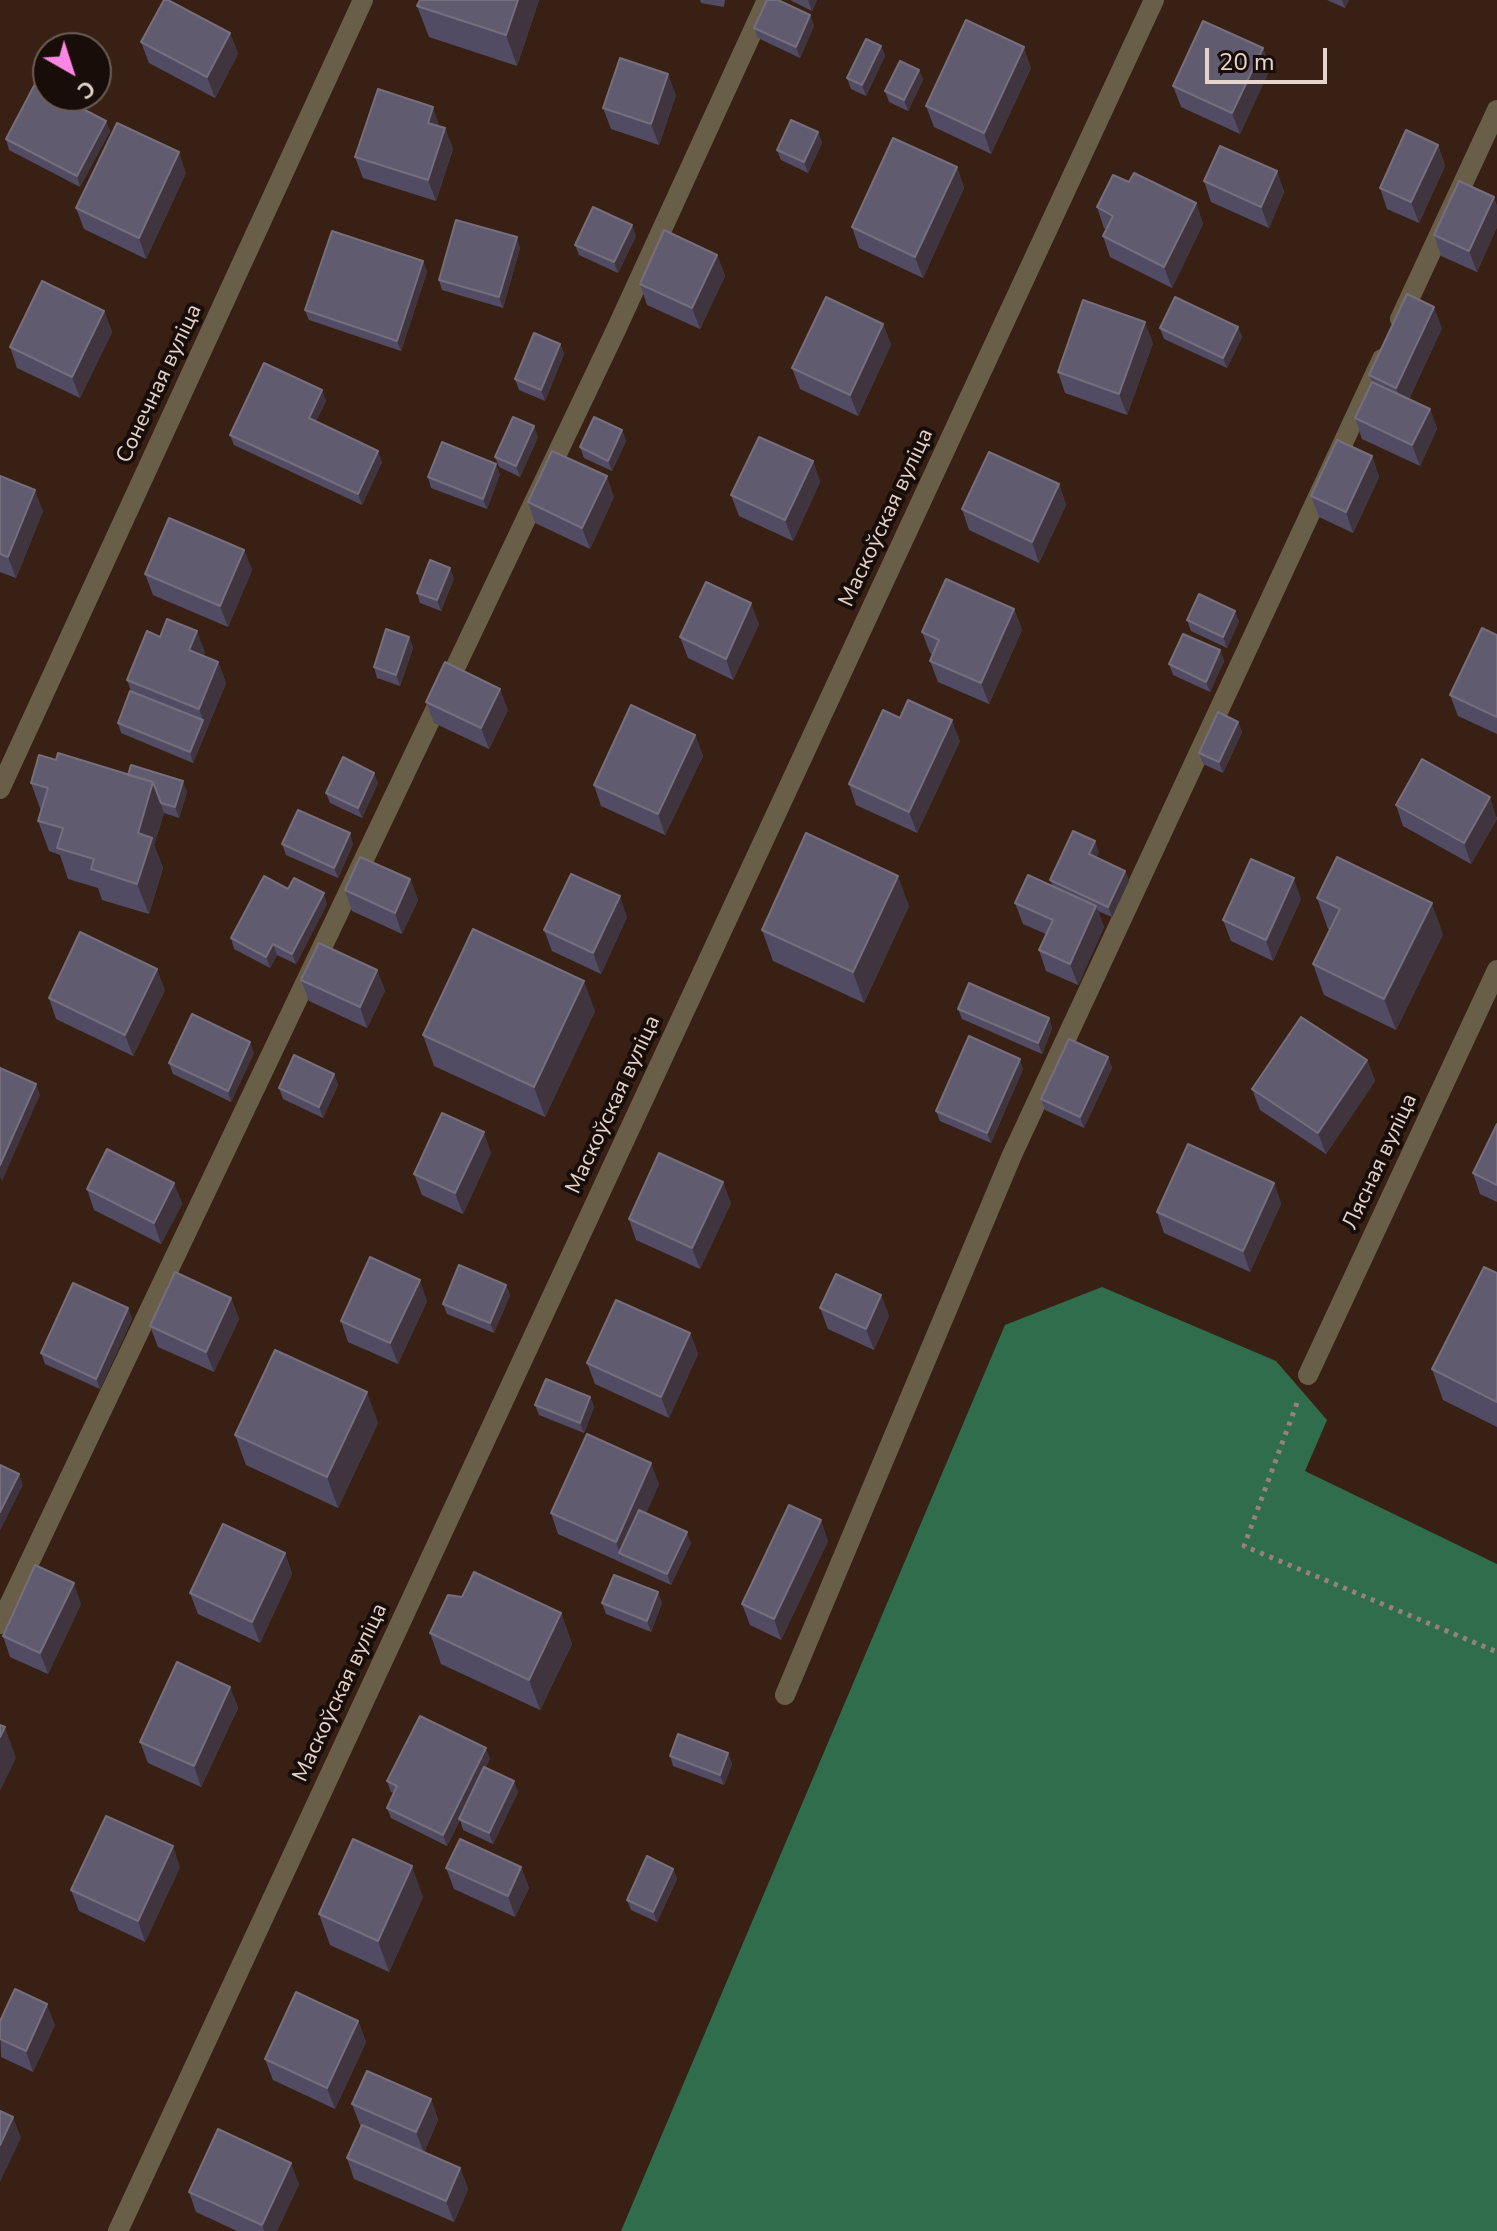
<!DOCTYPE html>
<html>
<head>
<meta charset="utf-8">
<style>
	body { margin:0 }
	#map { position:relative; width:1497px; height:2231px; overflow:hidden; background:#382114; font-family:"Nunito Sans",sans-serif }
	canvas { display:block }
	.north { position:absolute; left:32px; top:32px; width:80px; height:80px; box-sizing:border-box; background:#180d08; border:2px solid #6a5d56; border-radius:50%; rotate:141deg; font-size:22px; font-weight:700; line-height:32px; text-align:center; color:#e4d4cb }
	.north::after { content:''; display:block; margin:auto; width:28px; height:36px; background:#fc86e3; clip-path:polygon(50% 0,100% 100%,50% 72%,0 100%) }
	.scale { position:absolute; left:1205px; top:48px; width:122px; height:36px; box-sizing:border-box; border:4px solid #e4d4cb; border-top:0; padding-left:10px; font-size:24px; line-height:28px; white-space:nowrap; color:#e4d4cb; -webkit-text-stroke:6px #180d08; paint-order:stroke }
</style>
</head>
<body>
<div id="map">
<canvas width="1497" height="2231"></canvas>
<div class="north">С</div>
<div class="scale">20 m</div>
</div>
<script>
const context = document.querySelector('canvas').getContext('2d');
context.lineJoin = 'round';
function fill(path, color) { context.fillStyle = color; context.fill(path, 'evenodd'); }
const poly = rows => new Path2D(rows.map(r => 'M' + r).join(''));
function strokePath(path, color, width, dash) { context.strokeStyle = color; context.lineWidth = width; context.lineCap = dash ? 'butt' : 'round'; context.setLineDash(dash || []); context.stroke(path); }
function label(font, color, halo, rows, align = 'center') {
  context.font = font + ' "Nunito Sans",sans-serif'; context.lineWidth = 8; context.setLineDash([]); context.textBaseline = 'middle'; context.strokeStyle = halo; context.fillStyle = color; for (const [text, x, y, turn = 0] of rows) {
    context.save(); context.translate(x, y); context.rotate((+turn || 0) * Math.PI / 180); context.textAlign = isNaN(turn) ? turn : align; if (halo) context.strokeText(text, 0, 0); context.fillText(text, 0, 0); context.restore();
  }
}
fill(poly([
	[1102,1287,1276,1361,1327,1420,1305,1471,1497,1564,1497,2231,621,2231,1005,1325]
]), '#2f6d4d');
strokePath(poly([
	[1297,1403,1244,1546,1497,1652]
]), '#968278', 5, [4, 6]);
strokePath(poly([
	[1400,319,1497,110],
	[0,1624,615,332,767,0],
	[785,1695,1012,1155,1382,359]
]), '#695f48', 20);
strokePath(poly([
	[0,789,363,0],
	[1308,1375,1497,970],
	[118,2231,1154,0]
]), '#695f48', 20);
fill(poly([
	[539,0,517,66,429,37,417,6],
	[700,0,725,0,724,7,701,3],
	[790,0,817,0,812,11],
	[1327,0,1349,0,1345,8],
	[810,15,814,26,800,58,758,38,754,28],
	[230,33,238,54,215,98,149,63,141,42],
	[881,46,885,56,866,96,851,89,847,78],
	[1263,48,1270,69,1240,134,1181,107,1173,86],
	[1031,68,991,154,934,127,926,106],
	[919,70,923,80,908,111,889,102,885,91],
	[676,95,659,145,611,129,603,108],
	[440,127,445,128,453,149,436,201,363,178,355,157],
	[110,131,80,187,9,150,6,139],
	[818,132,822,143,808,173,781,160,777,150],
	[1438,145,1445,166,1419,223,1387,209,1380,188],
	[957,167,964,188,923,278,859,248,852,227],
	[1277,171,1284,192,1269,228,1211,202,1204,181],
	[186,173,146,259,84,229,76,208],
	[1129,182,1196,203,1203,224,1172,288,1110,257,1103,236,1106,229,1104,228,1097,207],
	[1494,197,1497,207,1497,227,1477,272,1441,256,1434,235],
	[636,236,618,273,579,255,575,245],
	[520,248,503,308,442,290,439,280],
	[717,255,725,276,700,329,647,305,640,284],
	[423,261,427,272,401,351,309,320,305,310],
	[104,311,112,332,80,398,17,368,10,347],
	[883,324,891,345,858,416,800,389,792,368],
	[1238,327,1242,337,1227,368,1164,339,1160,328],
	[1442,328,1409,399,1430,409,1437,429,1420,466,1362,439,1355,418,1372,382,1369,375],
	[1153,343,1127,415,1065,393,1058,372],
	[560,344,564,354,545,401,519,390,515,379],
	[322,390,326,401,316,421,382,462,362,505,234,445,230,435],
	[622,430,626,441,612,471,584,458,580,447],
	[538,437,520,477,499,467,495,457],
	[1372,456,1379,477,1353,533,1319,517,1311,496],
	[813,461,820,482,793,541,739,516,731,495],
	[500,474,487,509,431,488,428,477],
	[0,476,43,511,16,578,0,572],
	[1059,484,1066,505,1039,563,969,530,962,509],
	[614,497,590,549,535,523,528,502],
	[244,550,252,570,228,627,153,595,145,574],
	[454,578,441,611,420,603,417,593],
	[1014,609,1022,630,989,704,938,682,930,661,933,655,930,653,922,632],
	[1187,620,1239,621,1227,648,1191,631],
	[759,624,733,680,688,658,680,637],
	[1497,635,1497,734,1458,716,1450,695],
	[409,637,413,648,400,686,377,678,374,667],
	[1220,650,1224,661,1210,692,1173,675,1169,664],
	[205,652,203,656,218,662,226,683,193,763,121,733,118,723,131,691,127,680],
	[426,702,508,710,489,749,434,723],
	[900,718,960,741,917,833,856,805,849,784],
	[1238,722,1242,732,1223,773,1203,764,1199,753],
	[695,735,703,756,665,835,601,806,594,785],
	[56,760,187,792,179,818,164,813,154,845,163,868,149,914,102,900,98,888,68,879,60,855,49,851,38,821,41,811,31,783],
	[378,783,362,818,330,803,326,793],
	[1396,805,1497,817,1497,819,1471,864,1403,826],
	[282,844,353,844,338,878,286,855],
	[1099,852,1096,857,1125,871,1129,881,1112,917,1098,911,1104,927,1078,985,1046,971,1039,950,1046,934,1023,924,1015,903,1053,886,1050,880],
	[410,879,418,900,402,934,352,911,345,890],
	[288,889,327,904,296,964,277,955,270,968,234,949,231,938],
	[1317,898,1443,934,1396,1030,1324,995,1313,964,1330,930,1328,929],
	[1301,899,1273,961,1231,941,1223,920],
	[909,906,864,1003,773,961,762,930],
	[627,917,601,974,552,951,544,930],
	[377,970,385,991,367,1028,309,1001,301,980],
	[165,990,133,1056,56,1019,49,998],
	[958,1009,1049,1018,1052,1028,1042,1054,962,1019],
	[595,1011,545,1117,434,1066,423,1035],
	[254,1053,231,1102,173,1074,169,1063],
	[1108,1057,1112,1068,1084,1128,1045,1110,1041,1099],
	[1367,1060,1375,1081,1326,1154,1260,1110,1252,1089],
	[1023,1069,991,1143,940,1121,936,1111],
	[334,1074,338,1085,323,1118,283,1099,279,1088],
	[1497,1124,1497,1202,1480,1194,1473,1173],
	[491,1153,463,1214,422,1195,414,1174],
	[174,1183,182,1204,161,1244,94,1210,87,1189],
	[1274,1183,1281,1204,1250,1272,1164,1233,1157,1212],
	[731,1203,700,1269,636,1240,629,1219],
	[1497,1273,1497,1427,1443,1400,1432,1369],
	[506,1285,510,1295,494,1333,447,1314,443,1304],
	[881,1295,889,1316,874,1350,828,1329,820,1308],
	[231,1298,239,1319,214,1372,158,1347,150,1326],
	[427,1301,398,1364,348,1342,341,1321],
	[128,1308,132,1319,100,1389,45,1364,41,1353],
	[690,1333,698,1354,669,1418,595,1384,587,1363],
	[590,1397,594,1407,584,1433,539,1415,535,1405],
	[378,1423,338,1508,246,1465,235,1435],
	[659,1484,646,1513,691,1543,671,1585,558,1534,551,1513],
	[828,1541,781,1640,750,1625,742,1604],
	[285,1553,292,1574,260,1643,198,1614,190,1593],
	[602,1603,662,1603,651,1632,606,1614],
	[81,1604,48,1674,10,1657,3,1636],
	[561,1613,572,1644,540,1710,441,1664,430,1633],
	[230,1687,238,1708,201,1787,148,1763,140,1742],
	[728,1753,732,1764,724,1785,673,1766,670,1756],
	[490,1759,485,1768,518,1792,493,1844,463,1830,460,1820,447,1846,391,1818,387,1808,394,1793,391,1792,387,1781],
	[180,1867,145,1942,79,1911,71,1890],
	[521,1867,529,1888,515,1917,454,1889,446,1868],
	[673,1869,677,1879,657,1922,631,1910,627,1900],
	[423,1897,389,1972,330,1945,319,1914],
	[0,2021,55,2025,33,2072,1,2057],
	[358,2021,366,2042,335,2109,273,2080,265,2059],
	[431,2099,438,2120,424,2152,460,2168,468,2189,454,2222,354,2179,347,2158,361,2126,360,2125,352,2104],
	[299,2184,277,2231,237,2231,196,2212,189,2192]
]), '#514c64');
fill(poly([
	[518,0,539,0,517,66,506,35],
	[808,0,817,0,812,11],
	[1342,0,1349,0,1345,8],
	[810,15,814,26,800,58,796,47],
	[230,33,238,54,215,98,207,77],
	[881,46,885,56,866,96,862,85],
	[1024,47,1031,68,991,154,984,133],
	[1263,48,1270,69,1240,134,1232,113],
	[919,70,923,80,908,111,904,100],
	[668,74,676,95,659,145,651,124],
	[433,107,440,128,428,123],
	[106,121,110,131,80,187,77,176],
	[445,128,453,149,436,201,428,180],
	[818,132,822,143,808,173,804,162],
	[1438,145,1445,166,1419,223,1411,202],
	[179,152,186,173,146,259,139,238],
	[957,167,964,188,923,278,915,257],
	[1277,171,1284,192,1269,228,1261,207],
	[1494,197,1497,207,1497,227,1477,272,1469,251],
	[1196,203,1203,224,1172,288,1164,267],
	[632,225,636,236,618,273,614,262],
	[517,237,520,248,503,308,499,297],
	[717,255,725,276,700,329,692,308],
	[423,261,427,272,401,351,397,341],
	[1434,307,1442,328,1404,409,1396,388],
	[104,311,112,332,80,398,72,377],
	[1145,322,1153,343,1127,415,1119,394],
	[883,324,891,345,858,416,850,395],
	[1238,327,1242,337,1227,368,1223,358],
	[560,344,564,354,545,401,541,390],
	[322,390,326,401,312,429,309,418],
	[1430,409,1437,429,1420,466,1412,445],
	[534,426,538,437,520,477,516,466],
	[622,430,626,441,612,471,608,461],
	[378,451,382,462,362,505,358,494],
	[1372,456,1379,477,1353,533,1346,512],
	[813,461,820,482,793,541,785,520],
	[496,464,500,474,487,509,483,499],
	[607,476,614,497,590,549,582,528],
	[1059,484,1066,505,1039,563,1032,542],
	[35,490,43,511,16,578,8,557],
	[244,550,252,570,228,627,220,606],
	[450,568,454,578,441,611,437,600],
	[751,603,759,624,733,680,726,659],
	[1014,609,1022,630,989,704,981,683],
	[1235,611,1239,621,1227,648,1223,637],
	[197,631,205,652,197,671,189,650],
	[409,637,413,648,400,686,396,675],
	[1220,650,1224,661,1210,692,1206,682],
	[218,662,226,683,193,763,190,752,203,720,199,709],
	[500,689,508,710,489,749,481,728],
	[952,720,960,741,917,833,909,812],
	[1238,722,1242,732,1223,773,1219,762],
	[695,735,703,756,665,835,658,814],
	[374,773,378,783,362,818,358,808],
	[183,781,187,792,179,818,175,807],
	[153,782,164,813,154,845,163,868,149,914,137,884,138,833],
	[1490,797,1497,819,1471,864,1464,843],
	[350,833,353,844,338,878,334,868],
	[1095,841,1099,852,1093,864,1089,854],
	[1125,871,1129,881,1112,917,1108,907],
	[898,876,909,906,864,1003,853,972],
	[1294,878,1301,899,1273,961,1266,940],
	[410,879,418,900,402,934,395,913],
	[324,893,327,904,296,964,292,954],
	[620,896,627,917,601,974,593,953],
	[1432,903,1443,934,1396,1030,1384,999],
	[1096,906,1104,927,1078,985,1070,964],
	[273,944,277,955,270,968,266,957],
	[157,969,165,990,133,1056,125,1035],
	[377,970,385,991,367,1028,360,1007],
	[584,981,595,1011,545,1117,534,1087],
	[1049,1018,1052,1028,1042,1054,1038,1043],
	[250,1042,254,1053,231,1102,228,1091],
	[1108,1057,1112,1068,1084,1128,1080,1117],
	[1020,1059,1023,1069,991,1143,987,1133],
	[1367,1060,1375,1081,1326,1154,1318,1133],
	[334,1074,338,1085,323,1118,319,1107],
	[36,1084,40,1095,2,1181,0,1177,0,1165],
	[484,1132,491,1153,463,1214,455,1193],
	[723,1182,731,1203,700,1269,692,1248],
	[174,1183,182,1204,161,1244,154,1223],
	[1274,1183,1281,1204,1250,1272,1243,1251],
	[420,1280,427,1301,398,1364,390,1343],
	[506,1285,510,1295,494,1333,490,1323],
	[881,1295,889,1316,874,1350,866,1329],
	[231,1298,239,1319,214,1372,206,1352],
	[128,1308,132,1319,100,1389,96,1379],
	[690,1333,698,1354,669,1418,661,1397],
	[367,1392,378,1423,338,1508,327,1477],
	[590,1397,594,1407,584,1433,580,1423],
	[651,1463,659,1484,627,1556,619,1553,623,1563,616,1542],
	[19,1474,23,1485,0,1531,0,1512],
	[821,1520,828,1541,781,1640,774,1619],
	[687,1532,691,1543,671,1585,667,1574],
	[285,1553,292,1574,260,1643,252,1622],
	[74,1583,81,1604,48,1674,40,1653],
	[658,1592,662,1603,651,1632,647,1621],
	[561,1613,572,1644,540,1710,529,1680],
	[230,1687,238,1708,201,1787,194,1766],
	[5,1727,16,1758,0,1791,0,1737],
	[486,1748,490,1759,447,1846,443,1835],
	[728,1753,732,1764,724,1785,720,1775],
	[514,1781,518,1792,493,1844,489,1833],
	[173,1846,180,1867,145,1942,138,1921],
	[412,1866,423,1897,389,1972,378,1941],
	[521,1867,529,1888,515,1917,508,1896],
	[673,1869,677,1879,657,1922,653,1912],
	[47,2004,55,2025,33,2072,26,2051],
	[358,2021,366,2042,335,2109,327,2088],
	[431,2099,438,2120,424,2153,416,2132],
	[13,2117,21,2138,0,2182,0,2145],
	[291,2163,299,2184,277,2231,264,2231,262,2225],
	[460,2168,468,2189,454,2222,446,2201]
]), '#40353f');
const building = poly([
	[164,0,168,0,230,33,207,77,141,42,164,0],
	[420,0,518,0,506,35,417,6,420,0],
	[767,0,778,0,810,15,796,47,754,28,767,0],
	[966,20,1024,47,984,133,926,106,966,20],
	[1203,21,1263,48,1232,113,1173,86,1203,21],
	[866,39,881,46,862,85,847,78,866,39],
	[620,58,668,74,651,124,603,108,620,58],
	[900,61,919,70,904,100,885,91,900,61],
	[35,84,48,91,48,96,58,96,106,121,77,176,6,139,35,84],
	[378,89,433,107,428,123,445,128,428,180,355,157,378,89],
	[791,120,818,132,804,162,777,150,791,120],
	[117,123,179,152,139,238,76,208,117,123],
	[1406,130,1438,145,1411,202,1380,188,1406,130],
	[893,138,957,167,915,257,852,227,893,138],
	[1220,146,1277,171,1261,207,1204,181,1220,146],
	[1134,173,1196,203,1164,267,1103,236,1113,216,1097,207,1113,175,1129,182,1134,173],
	[1459,181,1494,197,1469,251,1434,235,1459,181],
	[593,207,632,225,614,262,575,245,593,207],
	[456,220,517,237,499,297,439,280,456,220],
	[664,230,717,255,692,308,640,284,664,230],
	[332,231,423,261,397,341,305,310,332,231],
	[42,281,104,311,72,377,10,347,42,281],
	[1407,294,1434,307,1396,388,1369,375,1407,294],
	[826,297,883,324,850,395,792,368,826,297],
	[1175,297,1238,327,1223,358,1160,328,1175,297],
	[1083,300,1145,322,1119,394,1058,372,1083,300],
	[534,333,560,344,541,390,515,379,534,333],
	[264,363,322,390,309,418,378,451,358,494,230,435,264,363],
	[1372,382,1430,409,1412,445,1355,418,1372,382],
	[513,417,534,426,516,466,495,457,513,417],
	[594,417,622,430,608,461,580,447,594,417],
	[759,437,813,461,785,520,731,495,759,437],
	[1337,440,1372,456,1346,512,1311,496,1337,440],
	[442,442,496,464,483,499,428,477,442,442],
	[552,451,607,476,582,528,528,502,552,451],
	[989,452,1059,484,1032,542,962,509,989,452],
	[0,476,35,490,8,557,0,554,0,476],
	[169,518,244,550,220,606,145,574,169,518],
	[430,560,450,568,437,600,417,593,430,560],
	[946,579,1014,609,981,683,930,661,939,640,922,632,946,579],
	[706,582,751,603,726,659,680,637,706,582],
	[1199,594,1235,611,1223,637,1187,620,1199,594],
	[167,619,197,631,189,650,218,662,199,709,127,680,147,631,160,637,167,619],
	[1482,628,1497,635,1497,717,1450,695,1482,628],
	[386,629,409,637,396,675,374,667,386,629],
	[1183,634,1220,650,1206,682,1169,664,1183,634],
	[445,662,500,689,481,728,426,702,445,662],
	[130,691,203,720,190,752,118,723,130,691],
	[908,700,952,720,909,812,849,784,883,710,900,718,908,700],
	[631,705,695,735,658,814,594,785,631,705],
	[1218,712,1238,722,1219,762,1199,753,1218,712],
	[58,753,153,782,138,833,152,838,137,884,91,869,94,859,57,848,63,828,38,821,48,788,31,783,39,755,56,760,58,753],
	[343,757,374,773,358,808,326,793,343,757],
	[1422,759,1490,797,1464,843,1396,805,1422,759],
	[131,765,183,781,175,807,161,803,153,782,128,775,131,765],
	[298,810,350,833,334,868,282,844,298,810],
	[1073,831,1095,841,1089,854,1125,871,1108,907,1050,880,1073,831],
	[806,833,898,876,853,972,762,930,806,833],
	[360,857,410,879,395,913,345,890,360,857],
	[1337,857,1432,903,1384,999,1313,964,1340,909,1317,898,1337,857],
	[1251,859,1294,878,1266,940,1223,920,1251,859],
	[571,874,620,896,593,953,544,930,571,874],
	[1028,875,1096,906,1070,964,1039,950,1053,920,1015,903,1028,875],
	[264,876,288,889,294,878,324,893,292,954,273,944,266,957,231,938,264,876],
	[473,929,584,981,534,1087,423,1035,473,929],
	[80,932,157,969,125,1035,49,998,80,932],
	[319,943,377,970,360,1007,301,980,319,943],
	[969,983,1049,1018,1038,1043,958,1009,969,983],
	[192,1014,250,1042,228,1091,169,1063,192,1014],
	[1301,1017,1367,1060,1318,1133,1252,1089,1301,1017],
	[969,1036,1020,1059,987,1133,936,1111,969,1036],
	[1069,1039,1108,1057,1080,1117,1041,1099,1069,1039],
	[294,1055,334,1074,319,1107,279,1088,294,1055],
	[0,1068,36,1084,0,1165,0,1068],
	[442,1113,484,1132,455,1193,414,1174,442,1113],
	[1497,1124,1497,1185,1473,1173,1497,1124],
	[1188,1144,1274,1183,1243,1251,1157,1212,1188,1144],
	[107,1149,174,1183,154,1223,87,1189,107,1149],
	[659,1153,723,1182,692,1248,629,1219,659,1153],
	[370,1257,420,1280,390,1343,341,1321,370,1257],
	[459,1265,506,1285,490,1323,443,1304,459,1265],
	[1484,1267,1497,1273,1497,1402,1432,1369,1484,1267],
	[175,1272,231,1298,206,1352,150,1326,175,1272],
	[836,1274,881,1295,866,1329,820,1308,836,1274],
	[73,1283,128,1308,96,1379,41,1353,73,1283],
	[616,1300,690,1333,661,1397,587,1363,616,1300],
	[275,1350,367,1392,327,1477,235,1435,275,1350],
	[546,1379,590,1397,580,1423,535,1405,546,1379],
	[587,1434,651,1463,616,1542,551,1513,587,1434],
	[0,1465,19,1474,0,1512,0,1465],
	[789,1505,821,1520,774,1619,742,1604,789,1505],
	[639,1510,687,1532,667,1574,619,1553,639,1510],
	[223,1524,285,1553,252,1622,190,1593,223,1524],
	[35,1565,74,1583,40,1653,3,1636,35,1565],
	[474,1572,561,1613,529,1680,430,1633,448,1595,462,1597,474,1572],
	[614,1575,658,1592,647,1621,602,1603,614,1575],
	[177,1662,230,1687,194,1766,140,1742,177,1662],
	[420,1716,486,1748,443,1835,387,1808,397,1786,387,1781,420,1716],
	[0,1725,5,1727,0,1737,0,1725],
	[678,1734,728,1753,720,1775,670,1756,678,1734],
	[484,1767,514,1781,489,1833,459,1819,484,1767],
	[106,1816,173,1846,138,1921,71,1890,106,1816],
	[353,1839,412,1866,378,1941,319,1914,353,1839],
	[460,1839,521,1867,508,1896,446,1868,460,1839],
	[647,1856,673,1869,653,1912,627,1900,647,1856],
	[15,1989,47,2004,26,2051,0,2039,0,2021,15,1989],
	[296,1992,358,2021,327,2088,265,2059,296,1992],
	[367,2071,431,2099,416,2132,352,2104,367,2071],
	[0,2111,13,2117,0,2145,0,2111],
	[362,2125,460,2168,446,2201,347,2158,362,2125],
	[218,2129,291,2163,262,2225,189,2192,218,2129]
]);
fill(building, '#615b6f');
strokePath(building, '#756e7d', 2);
label('22px', '#e4d4cb', '#180d08', [
	["Сонечная вуліца",160,384,-65],
	["Маскоўская вуліца",887,518,-65],
	["Маскоўская вуліца",614,1105,-65],
	["Лясная вуліца",1381,1162,-65],
	["Маскоўская вуліца",341,1693,-65]
]);
</script>
</body>
</html>
